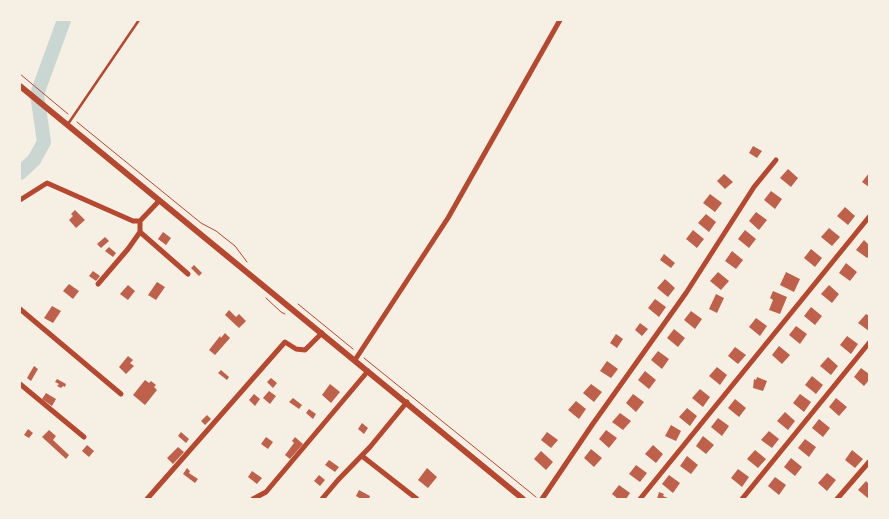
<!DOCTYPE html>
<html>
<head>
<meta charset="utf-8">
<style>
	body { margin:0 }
	#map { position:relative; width:889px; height:519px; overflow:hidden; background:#f6efe4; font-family:Overpass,sans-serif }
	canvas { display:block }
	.frame { position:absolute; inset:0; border:21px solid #f6efe4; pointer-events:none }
</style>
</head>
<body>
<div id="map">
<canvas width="889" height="519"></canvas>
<div class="frame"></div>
</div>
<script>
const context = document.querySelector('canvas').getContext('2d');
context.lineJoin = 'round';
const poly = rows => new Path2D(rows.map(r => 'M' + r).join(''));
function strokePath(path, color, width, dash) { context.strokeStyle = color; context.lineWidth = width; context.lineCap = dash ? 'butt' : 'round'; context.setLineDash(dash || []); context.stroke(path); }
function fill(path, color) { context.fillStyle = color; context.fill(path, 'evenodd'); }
strokePath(poly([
	[20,173,34,160,44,142,37,94,64,20]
]), '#c9d6d2', 14);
fill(poly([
	[753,146,762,151,757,158,749,153],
	[788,169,798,178,791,187,780,178],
	[869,173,869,187,862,182],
	[724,174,733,182,725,189,717,181],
	[771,191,782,199,775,209,764,200],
	[710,194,722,203,715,212,703,203],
	[845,207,855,216,848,225,837,216],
	[75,210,85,220,76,228,69,220,73,216,71,214],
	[756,212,767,220,759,230,749,221],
	[706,214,716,222,709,232,698,223],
	[829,228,840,237,832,246,821,237],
	[693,230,704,239,697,248,686,239],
	[745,230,756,239,749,248,738,239],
	[163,232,171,238,166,245,158,239],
	[105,237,109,241,101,248,97,244],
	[864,240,869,245,869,256,867,258,856,250],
	[109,247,116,253,113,257,105,251],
	[811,249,822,258,815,267,804,258],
	[732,251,743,260,736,269,725,261],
	[664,254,675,263,671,268,660,260],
	[846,263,857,272,850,281,839,273],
	[194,265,202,273,199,276,191,268],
	[93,271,100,276,96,281,89,276],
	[718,272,729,281,721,290,710,281],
	[786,272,800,279,794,292,780,285],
	[665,279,675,288,668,297,657,288],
	[157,282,165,287,156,300,148,295],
	[69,284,79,291,73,299,63,291],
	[128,285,135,291,128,300,120,294],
	[829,285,839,294,832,303,821,294],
	[773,291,787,297,780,314,769,310,773,300,770,298],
	[716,294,724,298,717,313,709,309],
	[655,299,666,307,659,317,648,308],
	[52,306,61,311,53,323,44,318],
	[811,307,822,316,815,325,804,316],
	[229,310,236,317,239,314,246,321,239,328,225,315],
	[691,311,702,319,695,329,684,320],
	[866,314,869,316,869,331,858,323],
	[756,318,767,326,760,336,749,327],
	[640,323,648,329,642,336,635,330],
	[796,326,807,334,800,344,789,335],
	[674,329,685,338,678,347,667,338],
	[225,333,230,338,215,355,209,350,220,336,221,338],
	[616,334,623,339,617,348,610,343],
	[847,336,858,344,851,354,840,345],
	[779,346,790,355,782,364,772,355],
	[735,347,746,355,738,364,728,356],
	[658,351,669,359,662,369,651,360],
	[128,356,133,360,130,363,134,366,126,374,119,367],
	[828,357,838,366,831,375,820,366],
	[607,361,618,369,611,378,600,371],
	[34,366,38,369,31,381,27,378],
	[717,367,727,375,720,385,709,376],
	[861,368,869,374,869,380,864,386,854,377],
	[221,370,229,377,227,380,218,373],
	[645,371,656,380,649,389,638,380],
	[812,376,823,385,816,394,805,385],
	[757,377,767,381,763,391,753,388,754,379,756,380],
	[271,378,277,383,273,388,267,382],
	[57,379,66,384,65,387,63,386,61,388,57,386,59,384,55,382],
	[145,380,149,383,151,381,156,385,154,387,157,390,145,405,133,395],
	[330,384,340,392,331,403,322,395],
	[591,384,602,392,594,402,583,393],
	[700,389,710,397,703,407,692,398],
	[269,391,276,396,270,404,263,398],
	[46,393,56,399,52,406,42,399],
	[254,394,260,399,255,406,249,400],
	[633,394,644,402,636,412,626,403],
	[800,394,811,402,804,412,793,403],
	[293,398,302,405,299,409,289,402],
	[836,398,847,407,839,416,829,407],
	[735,399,746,408,739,417,728,408],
	[576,401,586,409,579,419,568,410],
	[687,408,697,416,690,426,679,417],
	[309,409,316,414,313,419,306,413],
	[785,412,795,421,788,430,777,421],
	[620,413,631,421,623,430,612,422],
	[207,415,211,419,205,425,201,421],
	[718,418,729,426,722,436,711,427],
	[819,419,830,428,823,437,812,428],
	[362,423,368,428,364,434,358,429],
	[671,425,681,431,676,441,665,436],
	[28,429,33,433,29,438,24,435],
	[49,430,56,436,53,440,69,455,66,459,42,437],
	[606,430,617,438,609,448,599,439],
	[769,431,779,439,772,448,761,440],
	[181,432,189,439,186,443,178,436],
	[547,432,558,440,551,448,541,440],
	[703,436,714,445,706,454,696,446],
	[266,437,273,442,268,449,261,444],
	[295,437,303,444,290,459,285,455,294,443,292,441],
	[805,439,816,447,809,457,798,448],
	[87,445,94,451,89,457,82,451],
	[653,445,663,454,656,463,645,454],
	[178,447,184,452,173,464,167,458],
	[591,449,602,458,594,467,584,458],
	[755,450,766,459,758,468,747,459],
	[852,450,863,459,855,468,845,460],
	[541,451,553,462,546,470,534,459],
	[687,456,698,465,691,474,680,466],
	[791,458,802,467,795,476,784,467],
	[329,460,339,467,335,472,325,465],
	[636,465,647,473,640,482,629,474],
	[187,468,190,471,189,473,198,479,195,483,183,474],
	[427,468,437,477,428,488,418,480],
	[738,469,749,477,742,487,731,478],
	[252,471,262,478,257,484,248,477],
	[827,473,836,480,827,491,818,483],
	[319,475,325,480,320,486,314,481],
	[669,475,680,483,673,493,662,484],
	[775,477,786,485,779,495,768,486],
	[866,481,869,484,869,499,858,490],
	[619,485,630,493,626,499,618,499,612,494],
	[359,490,370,496,369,499,361,499,356,496],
	[659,492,664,494,663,496,670,499,657,499]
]), '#bf614a');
strokePath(poly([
	[20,74,68,114],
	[77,122,201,223,216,231,235,246,247,262],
	[266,298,281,312,285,314],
	[298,304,353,349],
	[364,358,536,497]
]), '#b5482f', 1);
strokePath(poly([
	[68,124,139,20]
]), '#b5482f', 2.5);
strokePath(poly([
	[20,200,47,183,133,221,140,221,159,201],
	[140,232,188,274],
	[98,284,128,249,140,232,140,221],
	[20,309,121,394],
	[355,360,448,218,560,20],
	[20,384,84,437],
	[362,456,417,499],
	[147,499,285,342,296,349,305,350,322,333],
	[253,499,266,492,368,371],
	[322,499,338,480,370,447,407,402],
	[542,499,592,425,686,293,754,187,776,160],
	[640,499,869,217],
	[742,499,869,343],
	[837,499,869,462]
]), '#b5482f', 5);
strokePath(poly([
	[20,86,523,499]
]), '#b5482f', 6);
</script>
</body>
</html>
